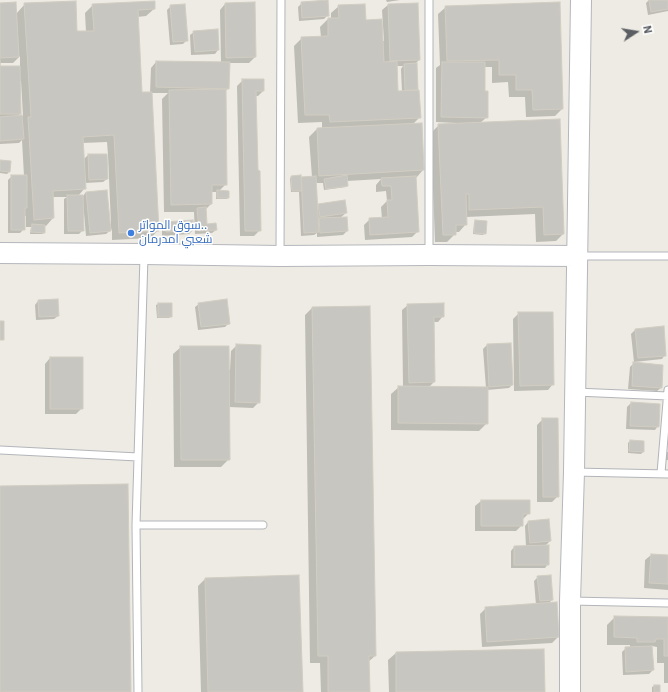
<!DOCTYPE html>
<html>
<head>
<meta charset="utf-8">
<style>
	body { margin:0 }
	#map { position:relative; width:668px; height:692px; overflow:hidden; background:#edebe3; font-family:"IBM Plex Sans",sans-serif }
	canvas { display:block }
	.north { position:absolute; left:616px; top:12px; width:40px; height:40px; -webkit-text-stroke:3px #fff; paint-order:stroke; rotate:78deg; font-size:11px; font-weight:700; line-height:16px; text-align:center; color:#5b5e63 }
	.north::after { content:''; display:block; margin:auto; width:14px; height:18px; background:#5b5e63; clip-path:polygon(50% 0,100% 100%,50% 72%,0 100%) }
</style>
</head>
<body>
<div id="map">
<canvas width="668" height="692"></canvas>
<div class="north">N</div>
</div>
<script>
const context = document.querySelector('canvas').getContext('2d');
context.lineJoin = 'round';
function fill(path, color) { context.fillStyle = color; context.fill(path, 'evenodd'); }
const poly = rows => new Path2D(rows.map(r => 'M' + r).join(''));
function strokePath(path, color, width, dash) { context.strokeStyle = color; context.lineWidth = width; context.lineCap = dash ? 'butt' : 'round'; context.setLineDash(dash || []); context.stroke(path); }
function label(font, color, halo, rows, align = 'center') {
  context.font = font + ' "IBM Plex Sans",Cairo,sans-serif'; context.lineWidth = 3; context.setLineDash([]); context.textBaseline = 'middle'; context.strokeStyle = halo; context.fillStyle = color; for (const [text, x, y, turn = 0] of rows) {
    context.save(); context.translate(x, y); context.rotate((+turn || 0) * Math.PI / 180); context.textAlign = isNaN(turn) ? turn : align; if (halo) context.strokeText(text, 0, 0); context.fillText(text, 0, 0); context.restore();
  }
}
fill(poly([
	[386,0,400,0,387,2],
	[649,0,668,0,668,11,648,15,646,3],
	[302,3,328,15,324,19,299,21,298,7],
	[0,4,16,14,25,4,76,32,86,32,85,13,93,5,154,9,146,16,137,17,142,93,150,93,151,68,156,62,221,63,220,10,225,4,255,57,249,63,229,63,228,88,225,92,226,184,219,191,228,197,227,199,216,199,216,192,211,192,211,204,205,210,206,225,216,230,212,233,195,234,194,212,164,212,162,99,168,93,151,93,158,230,151,238,112,240,112,229,106,234,86,236,84,213,83,213,83,230,79,234,64,234,64,199,67,197,52,197,53,218,46,226,44,226,44,233,42,234,30,234,31,227,26,227,26,216,24,216,24,229,20,233,8,233,8,180,12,176,24,176,22,140,19,143,0,144,0,67,20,67,20,56,13,63,0,63],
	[19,81,21,81,23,116,16,117,20,114],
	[107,142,108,155,88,155,83,160,82,143],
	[106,155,108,155,111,224,110,224,86,192,83,196,78,196,85,188,85,183,103,182,107,179],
	[417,4,419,60,416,63,417,89,414,91,419,118,413,124,423,170,416,178,418,231,412,237,365,240,364,225,370,219,382,219,381,207,387,201,386,191,376,192,376,185,381,179,347,181,347,186,346,187,324,190,323,183,316,183,317,207,319,205,346,213,340,218,346,218,347,231,343,235,317,237,317,233,314,235,301,236,299,192,291,192,290,178,292,177,300,179,312,177,309,137,317,129,322,129,322,122,298,123,294,46,302,38,321,37,320,27,328,19,331,19,331,13,339,6,365,21,382,41,384,41,382,10,388,5],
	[396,66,403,66,401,69,402,92,397,92],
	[171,6,187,40,183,44,170,45,167,10],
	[446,7,562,109,555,116,526,117,525,97,509,97,508,82,492,83,492,67,484,67,484,92,487,117,480,123,563,234,556,241,536,242,535,214,466,217,466,224,459,232,455,232,455,234,447,242,435,242,431,133,439,125,456,124,456,123,436,122,436,68,440,65,438,14],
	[194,32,218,50,215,54,191,55,190,35],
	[243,80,263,91,258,96,255,96,260,230,254,236,240,236,237,86],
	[0,161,10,162,9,172,7,174,0,173],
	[475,221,485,233,483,235,473,234,474,223],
	[165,223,193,230,189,234,162,236,162,227],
	[38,301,58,316,54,319,36,320,35,305],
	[158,304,171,304,171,316,169,318,157,318,156,305],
	[199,304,229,323,225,327,198,330,195,307],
	[408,305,443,316,438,322,433,322,434,382,429,387,486,388,483,349,487,345,512,385,509,388,487,390,487,423,479,431,391,430,391,394,399,387,403,387,402,310],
	[312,308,375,656,368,662,369,692,321,692,320,663,310,663,305,315],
	[519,313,553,384,548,390,514,391,513,319],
	[635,330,665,355,662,359,634,362,631,334],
	[237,345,259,402,253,408,229,407,229,459,221,467,174,467,173,354,181,347,229,370,230,370,231,351],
	[50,358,82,408,76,414,45,414,45,364],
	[634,363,661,388,657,391,628,389,630,367],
	[631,403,658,426,655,430,626,429,627,407],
	[543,419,558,496,552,502,537,502,537,425],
	[630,441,643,442,643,452,641,454,628,453,628,443],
	[666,452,668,452,668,460,665,460],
	[481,501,529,501,529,513,523,519,522,519,522,525,516,531,475,531,475,506],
	[528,522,550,541,545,546,548,564,545,568,511,568,511,551,514,547,526,547,525,526],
	[651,555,668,556,668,590,644,588,645,560],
	[538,577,552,600,548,604,558,637,552,643,482,647,480,614,486,608,536,605,534,581],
	[205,579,302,692,201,692,198,586],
	[615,617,668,618,668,683,664,683,664,663,657,663,657,647,652,646,653,670,649,674,623,675,622,652,626,648,630,648,630,645,607,645,607,625],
	[396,653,544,692,389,692,388,660],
	[654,686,659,686,659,692,652,692,652,687]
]), '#0003');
const building = poly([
	[328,0,329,16,302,18,301,2,328,0],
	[649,0,668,0,668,9,651,12,649,0],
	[76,1,77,31,94,31,92,4,155,1,155,9,138,10,142,92,152,92,159,231,119,233,114,135,83,137,86,189,53,191,54,218,34,220,28,117,31,117,24,3,76,1],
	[16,2,19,57,0,58,0,3,16,2],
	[255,2,256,57,226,58,225,3,255,2],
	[560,2,563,109,533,110,532,90,516,90,516,75,499,75,499,60,447,61,445,6,560,2],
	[418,3,420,60,390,61,388,4,418,3],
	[185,4,188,41,173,42,170,5,185,4],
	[365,4,366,20,382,19,384,62,397,61,398,91,419,90,421,118,330,122,329,115,305,115,301,37,328,36,328,18,339,18,338,5,365,4],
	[218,29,219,50,195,52,193,31,218,29],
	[0,60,0,66,20,66,21,114,0,114,0,60],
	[156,61,230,62,229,89,156,87,156,61],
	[442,62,485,62,485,91,488,91,488,118,441,117,442,62],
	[417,63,418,90,405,90,404,64,417,63],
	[242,79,264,79,264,91,256,91,258,170,260,171,261,231,245,231,242,79],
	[226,89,227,185,212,185,212,204,171,205,169,90,226,89],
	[22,115,24,139,0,141,0,117,22,115],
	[560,119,564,234,544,235,543,207,469,210,469,194,466,194,467,225,456,225,456,235,443,235,438,124,560,119],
	[422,123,424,170,319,176,317,128,422,123],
	[88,154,107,154,108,179,89,180,88,154],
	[0,160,11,161,10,172,0,171,0,160],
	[11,175,27,175,27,208,25,208,25,230,11,230,11,175],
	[301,175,302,191,292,191,291,176,301,175],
	[347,175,348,186,326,189,324,179,347,175],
	[316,176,319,232,304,233,301,177,316,176],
	[416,176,419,232,370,235,369,218,388,217,387,200,392,200,391,186,382,186,381,178,416,176],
	[107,190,111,231,90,233,86,192,107,190],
	[217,190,229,191,229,198,217,198,217,190],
	[67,195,83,195,84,231,68,231,67,195],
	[345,200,347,213,320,217,318,204,345,200],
	[206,207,207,224,216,223,217,230,199,231,197,208,206,207],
	[347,217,348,231,320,233,319,218,347,217],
	[193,220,194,230,166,232,165,222,193,220],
	[475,220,487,221,486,234,474,233,475,220],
	[32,224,45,225,45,233,31,232,32,224],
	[58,299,59,316,39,317,38,300,58,299],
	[227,299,230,324,201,327,198,303,227,299],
	[158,303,172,303,172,317,158,317,158,303],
	[444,303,444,317,434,317,435,382,409,383,407,304,444,303],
	[370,306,376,656,369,656,370,692,328,692,328,656,318,656,312,307,370,306],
	[518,312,553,312,554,385,520,386,518,312],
	[0,321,4,321,4,340,0,340,0,321],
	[664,326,666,356,638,358,635,329,664,326],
	[511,343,513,385,489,387,487,344,511,343],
	[236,344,261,345,260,403,235,402,236,344],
	[180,346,229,346,230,460,181,460,180,346],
	[50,357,83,357,83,409,50,409,50,357],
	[633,362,663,365,662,388,632,386,633,362],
	[398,386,488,387,488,424,398,423,398,386],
	[631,402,660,404,659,427,630,426,631,402],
	[542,418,558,418,559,497,543,497,542,418],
	[630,440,644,441,644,452,629,451,630,440],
	[128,484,131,692,0,692,0,486,128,484],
	[481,500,530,500,530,514,523,514,523,526,481,526,481,500],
	[549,519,551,541,530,543,528,521,549,519],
	[549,545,549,565,514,565,514,546,549,545],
	[651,554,668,555,668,584,649,583,651,554],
	[299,575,303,692,208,692,205,578,299,575],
	[551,575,553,600,540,601,537,576,551,575],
	[557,602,559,637,487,642,485,607,557,602],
	[614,616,668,617,668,656,664,656,664,639,656,639,655,642,637,642,637,638,614,637,614,616],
	[652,646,654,670,626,672,625,647,652,646],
	[544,649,545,692,396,692,396,652,544,649],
	[654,685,660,685,660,692,654,692,654,685]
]);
fill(building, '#c8c6c0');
strokePath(building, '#d1cdc2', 1);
const lane = poly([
	[429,254,429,0],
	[280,256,281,0],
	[579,256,668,256],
	[576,392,668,396],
	[0,450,138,457],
	[574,472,668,474],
	[661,473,668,390],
	[136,525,263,525],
	[570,601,668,603],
	[138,692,136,525,144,256]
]);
const secondary = poly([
	[0,253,144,254,280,256,429,255,577,256],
	[570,692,570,601,574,472,581,0]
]);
strokePath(lane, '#b3b5ba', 9);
strokePath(secondary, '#b5b7bd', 22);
strokePath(lane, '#fff', 7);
strokePath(secondary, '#fff', 20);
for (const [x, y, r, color] of [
	[131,233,4,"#3f7fe0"]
]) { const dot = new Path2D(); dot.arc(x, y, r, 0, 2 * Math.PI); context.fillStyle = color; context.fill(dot); strokePath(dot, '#fff', 1.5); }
label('12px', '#366cbe', '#fff', [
	["سوق المواتر..",139,226],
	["شعبي امدرمان",139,240]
], 'left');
</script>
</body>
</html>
